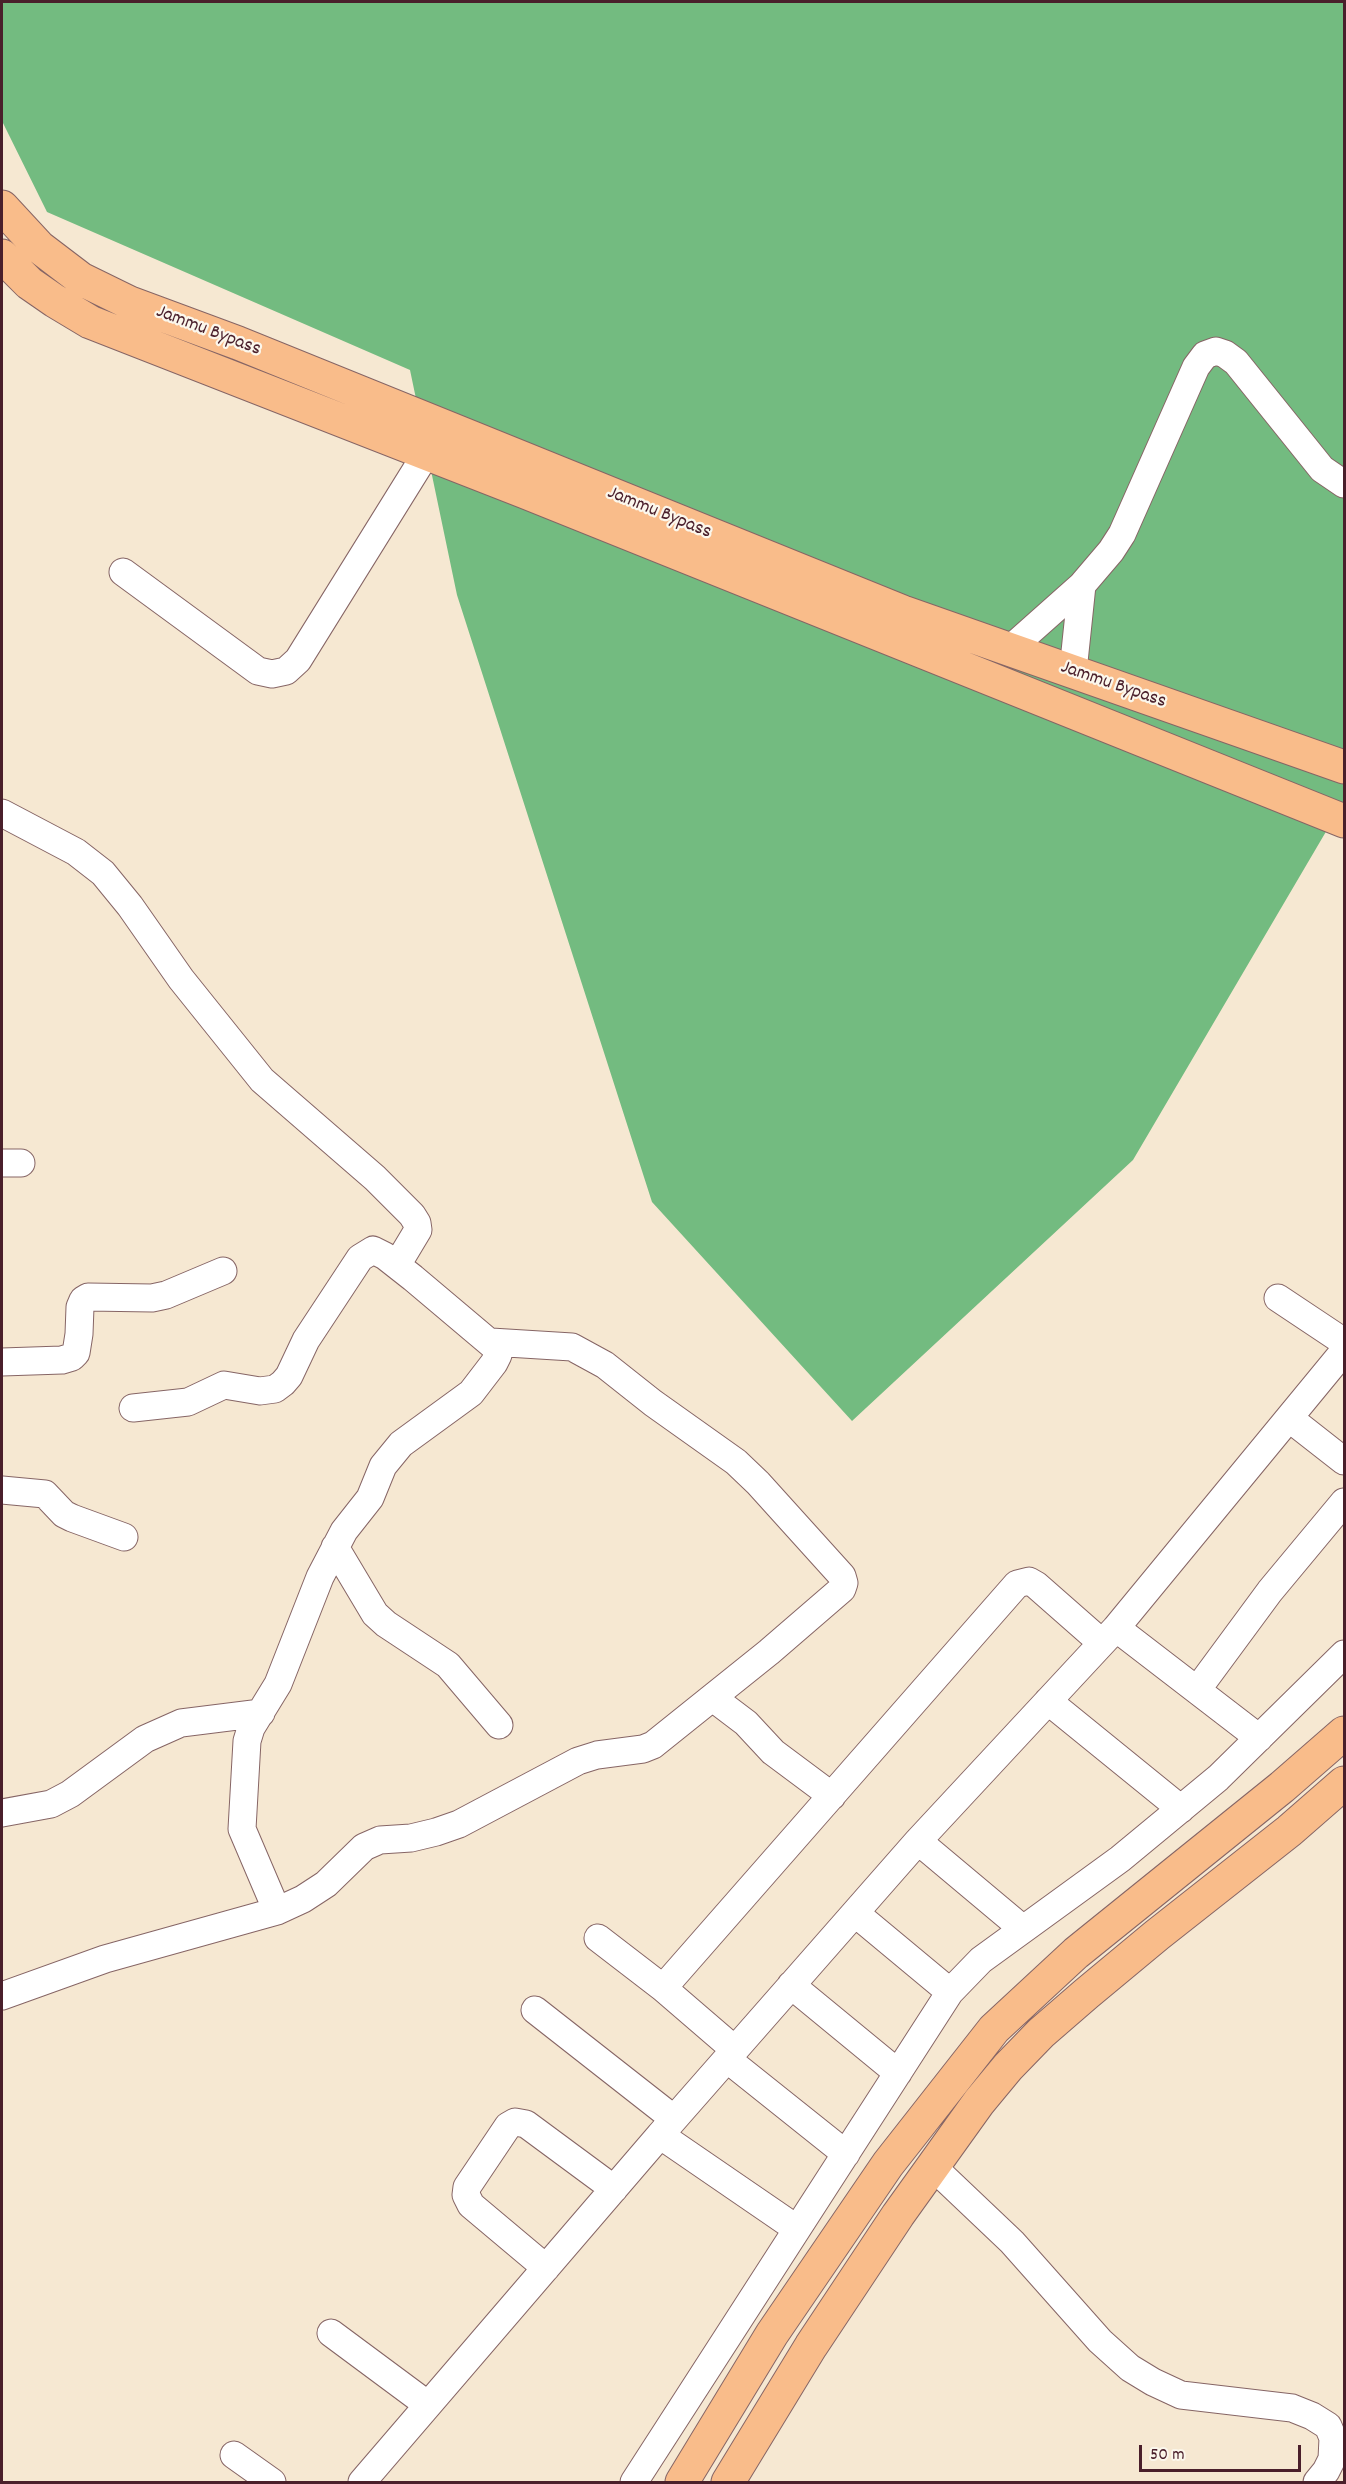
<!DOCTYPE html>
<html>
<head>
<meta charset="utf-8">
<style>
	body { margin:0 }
	#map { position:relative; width:1346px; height:2484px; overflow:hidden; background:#f6e8d2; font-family:Dekko,sans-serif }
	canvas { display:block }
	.frame { position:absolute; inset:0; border:3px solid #4a1f2b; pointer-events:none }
	.scale { position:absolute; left:1139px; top:2445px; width:162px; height:27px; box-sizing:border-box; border:3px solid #4a1f2b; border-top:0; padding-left:8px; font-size:18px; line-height:21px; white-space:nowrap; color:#4a1f2b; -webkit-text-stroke:4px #fbf7ec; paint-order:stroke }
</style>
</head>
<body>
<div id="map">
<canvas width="1346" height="2484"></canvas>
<div class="frame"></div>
<div class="scale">50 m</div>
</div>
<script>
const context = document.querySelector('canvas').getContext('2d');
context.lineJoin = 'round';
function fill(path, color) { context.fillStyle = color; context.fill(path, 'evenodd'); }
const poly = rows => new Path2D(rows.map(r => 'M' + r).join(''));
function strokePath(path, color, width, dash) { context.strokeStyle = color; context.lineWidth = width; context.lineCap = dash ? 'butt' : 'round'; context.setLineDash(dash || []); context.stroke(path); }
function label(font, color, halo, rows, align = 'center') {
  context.font = font + ' Dekko,sans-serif'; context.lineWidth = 4.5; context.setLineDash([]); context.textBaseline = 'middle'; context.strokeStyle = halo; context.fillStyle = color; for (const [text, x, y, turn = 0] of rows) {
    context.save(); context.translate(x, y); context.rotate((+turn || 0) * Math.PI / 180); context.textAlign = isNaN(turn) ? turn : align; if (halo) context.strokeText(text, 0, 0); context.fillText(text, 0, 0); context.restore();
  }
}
fill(poly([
	[2,2,1344,2,1344,801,1133,1160,852,1421,652,1202,457,595,410,370,47,212,2,121]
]), '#73bb80');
const minor = poly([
	[123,572,258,671,272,674,286,671,298,660,426,454],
	[1010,649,1082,585,1111,551,1122,534,1196,367,1205,355,1216,351,1225,354,1236,362,1322,469,1344,484],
	[1073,671,1082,585],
	[2,813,76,852,103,873,130,906,181,979,262,1080,375,1178,412,1215,417,1223,418,1230,397,1265],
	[2,1163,21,1163],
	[1278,1298,1344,1342],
	[2,1362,62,1360,72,1357,76,1353,79,1334,80,1307,83,1300,88,1297,152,1298,166,1295,223,1271],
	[133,1408,188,1402,224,1385,260,1391,275,1389,283,1383,289,1376,306,1340,360,1258,373,1250,385,1256,413,1278,496,1348,498,1355,494,1363,471,1393,401,1444,383,1466,370,1498,344,1531,320,1577,278,1684,251,1728,247,1741,242,1829,277,1911],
	[1289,1418,1344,1461],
	[2,1490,45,1494,64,1514,72,1518,124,1537],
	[335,1547,375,1614,386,1624,448,1665,499,1725],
	[1116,1628,1344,1351],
	[1197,1690,1270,1591,1344,1502],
	[713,1698,746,1723,773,1752,832,1796],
	[1048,1701,1181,1809],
	[2,1813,51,1804,70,1794,145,1739,181,1723,261,1713],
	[918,1841,1023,1929],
	[855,1913,950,1992],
	[598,1938,663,1988,735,2050],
	[791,1985,898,2073],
	[663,1988,1017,1584,1029,1581,1036,1585,1102,1643],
	[2,1996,105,1959,277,1911,303,1899,326,1884,364,1847,380,1840,411,1838,436,1832,459,1824,578,1761,597,1755,643,1749,653,1745,769,1652,842,1589,844,1583,842,1576,758,1483,736,1462,653,1403,605,1365,572,1347,491,1342],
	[535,2010,674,2119],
	[727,2059,846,2154],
	[660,2135,918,1841,1116,1628,1259,1738],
	[933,2167,1012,2242,1100,2341,1130,2368,1153,2382,1181,2395,1292,2408,1312,2416,1328,2426,1333,2438,1332,2459,1326,2471,1317,2482],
	[546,2268,471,2205,466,2195,467,2187,508,2126,515,2122,526,2124,614,2189],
	[331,2333,428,2405],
	[234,2455,272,2482],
	[362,2482,660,2135,797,2229],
	[634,2482,950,1992,981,1960,1120,1859,1218,1778,1344,1654]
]);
const major = poly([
	[682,2482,772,2334,888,2164,994,2029,1076,1953,1282,1787,1344,1733],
	[728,2482,811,2346,898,2215,979,2102,1008,2067,1041,2033,1086,1994,1157,1935,1289,1831,1344,1783]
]);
const highway = poly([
	[2,207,39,247,81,279,130,303,238,343,903,612,1344,767],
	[2,256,29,283,55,301,90,322,525,492,1344,821]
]);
strokePath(minor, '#866565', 29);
strokePath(major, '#866565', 35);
strokePath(highway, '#866565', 35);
strokePath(minor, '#fff', 27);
strokePath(major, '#f9bc8a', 33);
strokePath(highway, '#f9bc8a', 33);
label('20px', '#4a1f2b', '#fbf7ec', [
	["Jammu Bypass",208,332,21],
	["Jammu Bypass",659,514,22],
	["Jammu Bypass",1113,686,19]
]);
</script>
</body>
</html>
